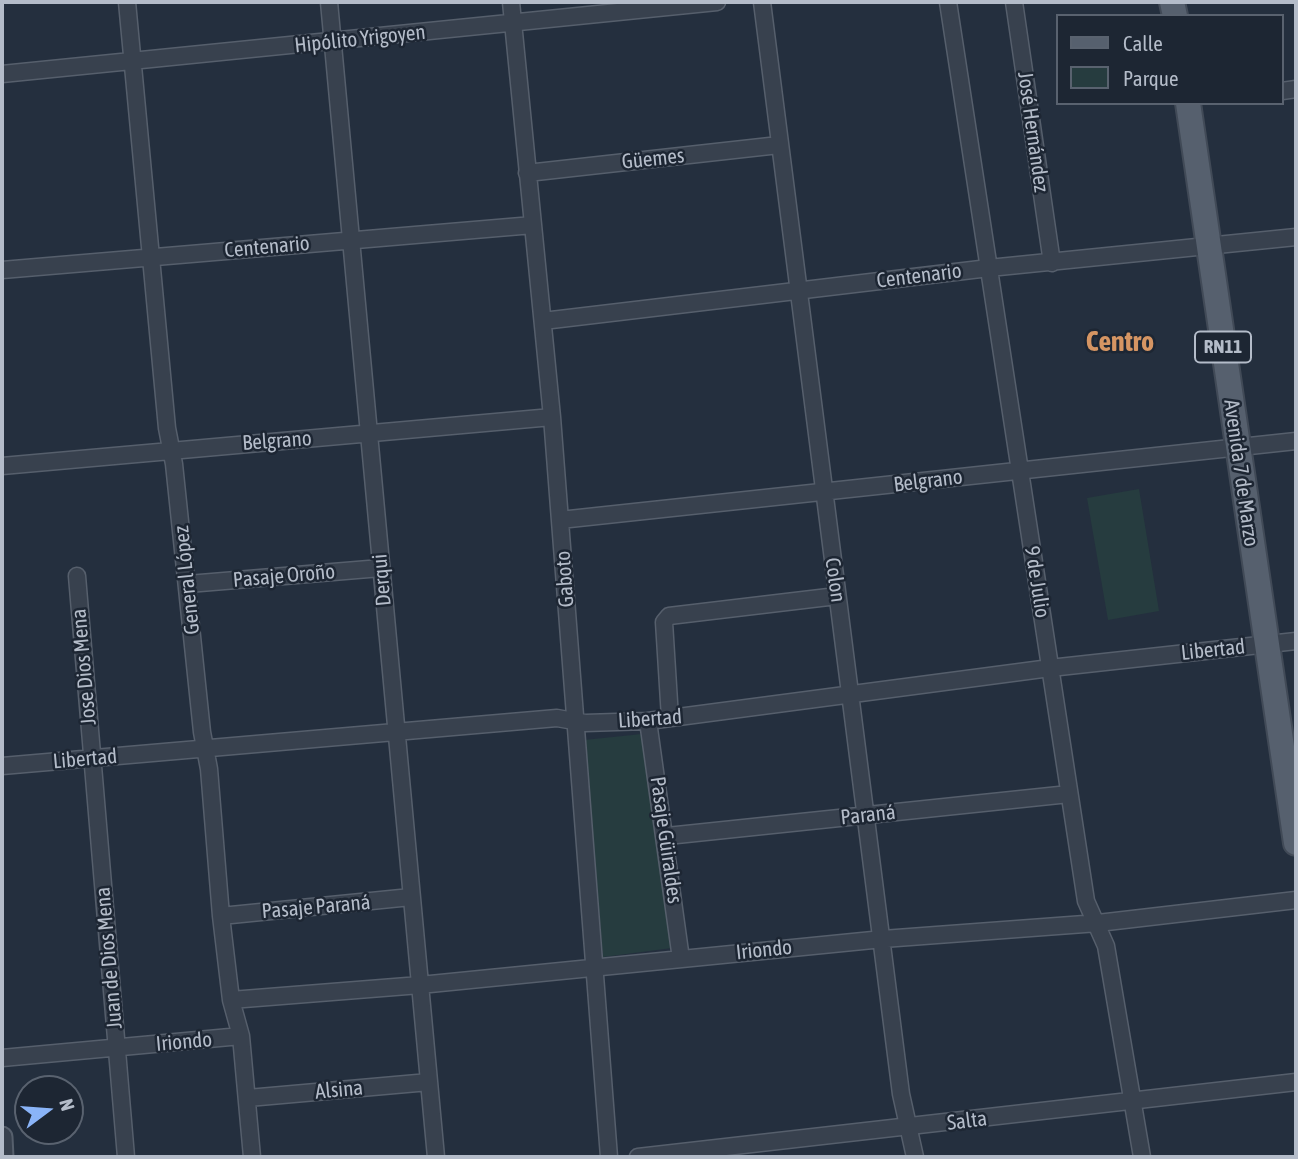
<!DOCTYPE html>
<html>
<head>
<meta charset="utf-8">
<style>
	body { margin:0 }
	#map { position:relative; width:1298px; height:1159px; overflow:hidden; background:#242f3e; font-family:"Asap Condensed",sans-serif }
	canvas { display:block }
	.frame { position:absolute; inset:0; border:4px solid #b4bcc9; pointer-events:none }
	.legend { position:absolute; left:1056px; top:14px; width:228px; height:91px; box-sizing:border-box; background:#1d2633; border:2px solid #59626f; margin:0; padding:9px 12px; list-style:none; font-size:21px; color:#b4bcc9 }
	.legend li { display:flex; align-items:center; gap:14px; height:35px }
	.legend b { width:35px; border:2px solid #59626f }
	.north { position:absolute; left:14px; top:1075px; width:70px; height:70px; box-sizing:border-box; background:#1d2633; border:2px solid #59626f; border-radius:50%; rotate:74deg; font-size:19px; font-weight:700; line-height:28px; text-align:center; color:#b4bcc9 }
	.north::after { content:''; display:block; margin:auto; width:24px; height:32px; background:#8ab4f8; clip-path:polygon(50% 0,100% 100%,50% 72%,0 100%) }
</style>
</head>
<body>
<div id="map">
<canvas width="1298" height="1159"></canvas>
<div class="frame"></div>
<ul class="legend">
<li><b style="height:9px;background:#56606e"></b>Calle</li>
<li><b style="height:19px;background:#263c3f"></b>Parque</li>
</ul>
<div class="north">N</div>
</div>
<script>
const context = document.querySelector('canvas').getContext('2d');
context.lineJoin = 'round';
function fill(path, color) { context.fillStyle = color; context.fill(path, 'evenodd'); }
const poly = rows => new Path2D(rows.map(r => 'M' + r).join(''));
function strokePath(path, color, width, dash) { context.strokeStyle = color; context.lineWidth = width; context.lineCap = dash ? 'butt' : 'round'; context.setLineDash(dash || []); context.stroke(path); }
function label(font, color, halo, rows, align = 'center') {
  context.font = font + ' "Asap Condensed",sans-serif'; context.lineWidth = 5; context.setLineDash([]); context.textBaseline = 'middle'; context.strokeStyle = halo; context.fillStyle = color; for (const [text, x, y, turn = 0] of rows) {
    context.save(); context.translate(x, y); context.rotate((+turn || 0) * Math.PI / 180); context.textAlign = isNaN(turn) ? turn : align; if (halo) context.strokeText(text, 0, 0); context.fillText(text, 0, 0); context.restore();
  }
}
fill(poly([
	[1139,489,1159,611,1108,620,1087,498],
	[642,734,672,948,603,957,584,740]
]), '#263c3f');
const minor = poly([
	[127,2,167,428,174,464,202,732,209,769,221,916,231,1000,241,1036,252,1157],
	[329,2,436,1157],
	[511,2,552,417,609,1157],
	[762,2,901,1094,915,1157],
	[948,2,1086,901,1106,946,1142,1157],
	[1014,2,1052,263],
	[2,74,717,2],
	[1282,91,1296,89],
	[527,173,779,145],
	[2,270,533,225],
	[543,321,989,268,1296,237],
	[2,466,552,417],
	[560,520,1296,441],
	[77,576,126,1157],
	[188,584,381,568],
	[670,718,664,622,669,616,837,596],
	[648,721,681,959],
	[2,766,557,718,585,723,648,721,1050,668,1296,641],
	[667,836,1069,794],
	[221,916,411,897],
	[231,1000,420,985,883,939,1098,923,1296,900],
	[2,1058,241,1036],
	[248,1098,429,1082],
	[638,1157,1296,1082]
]);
const tertiary = poly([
	[2,1137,3,1157]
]);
const primary = poly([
	[1172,2,1175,16],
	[1188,103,1296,843]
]);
strokePath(minor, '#565f6c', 19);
strokePath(tertiary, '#565f6c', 23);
strokePath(primary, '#414a57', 28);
strokePath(minor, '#38414e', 16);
strokePath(tertiary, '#38414e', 19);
strokePath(primary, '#56606e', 24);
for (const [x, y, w] of [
	[1223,347,56]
]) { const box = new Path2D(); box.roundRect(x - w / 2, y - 15.5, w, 31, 5); context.fillStyle = '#1d2633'; context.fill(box); strokePath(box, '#b4bcc9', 2); }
label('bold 19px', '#b4bcc9', null, [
	["RN11",1223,347]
]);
label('21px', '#b4bcc9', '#1d2633', [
	["Hipólito Yrigoyen",360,39,-6],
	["José Hernández",1033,132,82],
	["Güemes",653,159,-6],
	["Centenario",267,247,-5],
	["Centenario",919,276,-7],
	["Belgrano",277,441,-4],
	["Avenida 7 de Marzo",1241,473,82],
	["Belgrano",928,481,-7],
	["Pasaje Oroño",284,576,-5],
	["Gaboto",565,579,-94],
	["General López",187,580,-96],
	["Derqui",382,580,-95],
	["Colon",835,580,82],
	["9 de Julio",1037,582,81],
	["Libertad",1213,650,-6],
	["Jose Dios Mena",84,667,-95],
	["Libertad",650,719,-4],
	["Libertad",85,759,-5],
	["Paraná",868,815,-6],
	["Pasaje Güiraldes",666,840,82],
	["Pasaje Paraná",316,907,-5],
	["Iriondo",764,950,-6],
	["Juan de Dios Mena",109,958,-95],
	["Iriondo",184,1042,-5],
	["Alsina",339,1090,-5],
	["Salta",967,1121,-7]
]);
label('bold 28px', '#d59563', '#1d2633', [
	["Centro",1120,342]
]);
</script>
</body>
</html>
